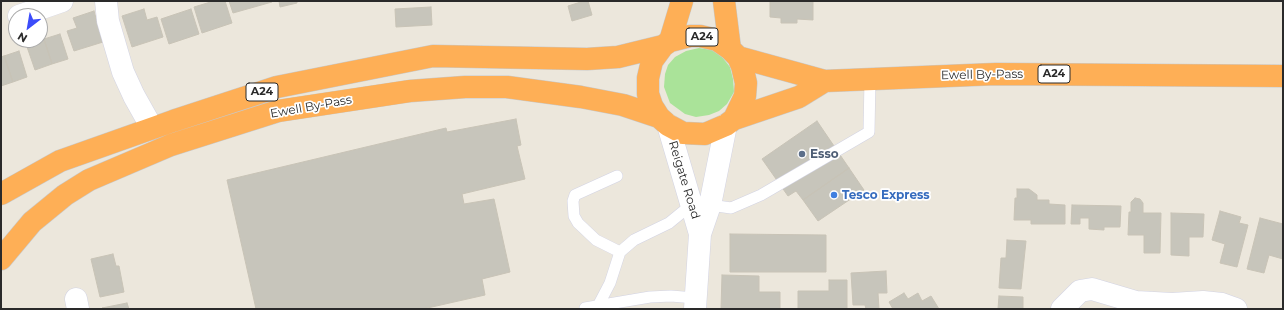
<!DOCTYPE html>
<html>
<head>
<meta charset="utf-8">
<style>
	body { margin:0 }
	#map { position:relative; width:1284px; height:310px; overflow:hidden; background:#ece7dc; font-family:Montserrat,sans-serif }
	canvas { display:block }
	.frame { position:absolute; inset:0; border:2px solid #2a2a2a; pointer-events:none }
	.north { position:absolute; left:8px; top:8px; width:40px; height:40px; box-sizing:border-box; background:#fff; border:1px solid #aaa; border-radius:50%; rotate:211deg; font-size:11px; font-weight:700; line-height:16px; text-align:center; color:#2a2a2a }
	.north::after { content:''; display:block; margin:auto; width:14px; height:18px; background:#3c4cfa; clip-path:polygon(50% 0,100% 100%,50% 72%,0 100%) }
</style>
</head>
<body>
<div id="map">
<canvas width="1284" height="310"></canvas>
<div class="frame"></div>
<div class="north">N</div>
</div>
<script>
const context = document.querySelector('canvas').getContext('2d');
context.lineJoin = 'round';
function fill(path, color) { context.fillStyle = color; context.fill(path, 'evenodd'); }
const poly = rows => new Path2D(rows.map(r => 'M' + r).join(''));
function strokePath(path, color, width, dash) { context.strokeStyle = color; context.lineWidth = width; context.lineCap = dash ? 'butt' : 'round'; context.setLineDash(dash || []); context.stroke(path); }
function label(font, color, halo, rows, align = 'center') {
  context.font = font + ' Montserrat,sans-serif'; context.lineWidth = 3.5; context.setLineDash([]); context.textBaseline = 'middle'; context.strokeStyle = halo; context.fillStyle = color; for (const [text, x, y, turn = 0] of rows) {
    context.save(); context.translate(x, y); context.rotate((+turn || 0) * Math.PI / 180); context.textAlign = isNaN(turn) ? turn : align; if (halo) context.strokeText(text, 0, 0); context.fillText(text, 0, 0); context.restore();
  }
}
fill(poly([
	[699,48,712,50,722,57,730,67,733,79,734,92,727,104,719,111,709,115,696,117,685,114,670,103,664,87,665,74,668,65,675,57,686,51]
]), '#aae399');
const building = poly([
	[214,1,225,1,232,23,202,33,194,7,214,1],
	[229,1,272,1,272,2,233,13,229,1],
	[279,1,297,1,297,3,280,7,279,1],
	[584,1,588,1,592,15,572,21,568,6,584,1],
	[770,1,813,1,813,20,797,19,797,23,781,23,781,18,770,17,770,1],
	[431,7,432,25,396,27,395,9,431,7],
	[144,9,147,20,157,17,163,37,132,47,122,16,144,9],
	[191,9,199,34,169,44,161,19,191,9],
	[94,11,103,42,74,51,67,31,77,28,73,18,94,11],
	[60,34,68,59,52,64,44,39,60,34],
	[44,39,52,64,35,70,26,44,44,39],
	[19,51,27,77,13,82,4,56,19,51],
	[4,56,13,82,1,86,1,57,4,56],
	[516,119,521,145,517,146,525,179,462,194,464,204,494,199,510,272,482,279,485,295,423,309,256,309,227,180,446,128,447,132,516,119],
	[817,121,849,168,803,200,796,191,788,196,762,159,817,121],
	[849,168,864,190,818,221,803,200,849,168],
	[1017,189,1029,189,1037,195,1037,200,1049,200,1049,204,1065,205,1065,224,1031,224,1031,220,1014,220,1015,198,1017,198,1017,189],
	[1135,198,1140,199,1143,203,1143,213,1161,213,1160,253,1144,253,1144,235,1128,235,1129,212,1131,212,1131,202,1135,198],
	[1072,205,1121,206,1120,227,1104,227,1104,230,1089,229,1089,218,1080,218,1080,224,1071,224,1072,205],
	[1220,211,1241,217,1239,223,1248,225,1237,267,1220,263,1225,244,1212,240,1220,211],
	[1171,213,1204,214,1203,237,1189,237,1189,256,1171,255,1171,213],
	[1260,218,1283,224,1283,259,1269,255,1264,273,1247,269,1260,218],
	[730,234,826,235,826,272,730,272,730,234],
	[1007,240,1026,241,1021,289,999,288,1001,258,1006,258,1007,240],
	[113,254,116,266,119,266,124,292,100,297,91,259,113,254],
	[886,271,887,293,878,293,879,309,866,309,865,305,853,305,851,273,886,271],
	[722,275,759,276,759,292,780,292,780,309,721,309,722,275],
	[829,280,847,280,847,309,798,309,798,291,829,291,829,280],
	[904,293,908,299,918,293,922,301,931,296,939,309,893,309,889,302,904,293],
	[999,296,1023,297,1023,309,998,309,999,296],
	[127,303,129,309,102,308,127,303]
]);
fill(building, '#c7c5bb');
strokePath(building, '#c8c3b6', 1);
const lane = poly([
	[617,176,575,195,573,201,574,216,578,223,596,240,620,252],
	[710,205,731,208,761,195,869,132,870,79],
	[599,304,610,283,620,252,634,240,669,223,691,205],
	[585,308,650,297,671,296,695,298]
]);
const street = poly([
	[106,1,108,21,123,72,134,96,152,128],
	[19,16,62,1],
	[668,125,700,234],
	[76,299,78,309],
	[695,309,700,234,710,205,726,125],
	[1062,309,1080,291,1092,289,1136,302,1172,304,1203,302,1222,304,1236,309]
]);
const highway = poly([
	[724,1,730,49],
	[690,36,700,36,717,40,730,49,738,57,742,66,746,83,745,96,734,119,726,125,705,134,683,133,668,125,659,117,652,106,648,94,648,78,652,61,663,46,670,41,690,36],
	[670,41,682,1],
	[738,57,825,81,996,74,1283,76],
	[734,119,799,97,825,81],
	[1,194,60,161,173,121,277,87,433,56,587,59,618,57,663,46],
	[1,259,32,222,65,195,89,180,171,145,278,111,410,91,465,87,507,87,581,97,623,105,659,117]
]);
strokePath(lane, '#d2d3e3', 12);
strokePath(street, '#d2d3e3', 23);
strokePath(highway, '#c8c8c8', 23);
strokePath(lane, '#fff', 11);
strokePath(street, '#fff', 22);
strokePath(highway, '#feaf56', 22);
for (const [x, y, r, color] of [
	[802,154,4,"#5c6f8a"],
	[834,195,4,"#3f7fe0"]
]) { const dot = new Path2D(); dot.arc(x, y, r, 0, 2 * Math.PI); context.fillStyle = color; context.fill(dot); strokePath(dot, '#fff', 1.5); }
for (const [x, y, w] of [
	[702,37,32],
	[1054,74,32],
	[262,92,32]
]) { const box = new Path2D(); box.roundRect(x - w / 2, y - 9, w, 18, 3); context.fillStyle = '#fff'; context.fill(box); strokePath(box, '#2a2a2a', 1); }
label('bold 11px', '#2a2a2a', null, [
	["A24",702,37],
	["A24",1054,74],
	["A24",262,92]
]);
label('12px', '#2a2a2a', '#fff', [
	["Ewell By-Pass",982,75,-1],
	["Ewell By-Pass",311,107,-10],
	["Reigate Road",684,180,73]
]);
label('bold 12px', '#4e5e75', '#fff', [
	["Esso",810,154]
], 'left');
label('bold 12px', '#366cbe', '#fff', [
	["Tesco Express",842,195]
], 'left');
</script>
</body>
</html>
